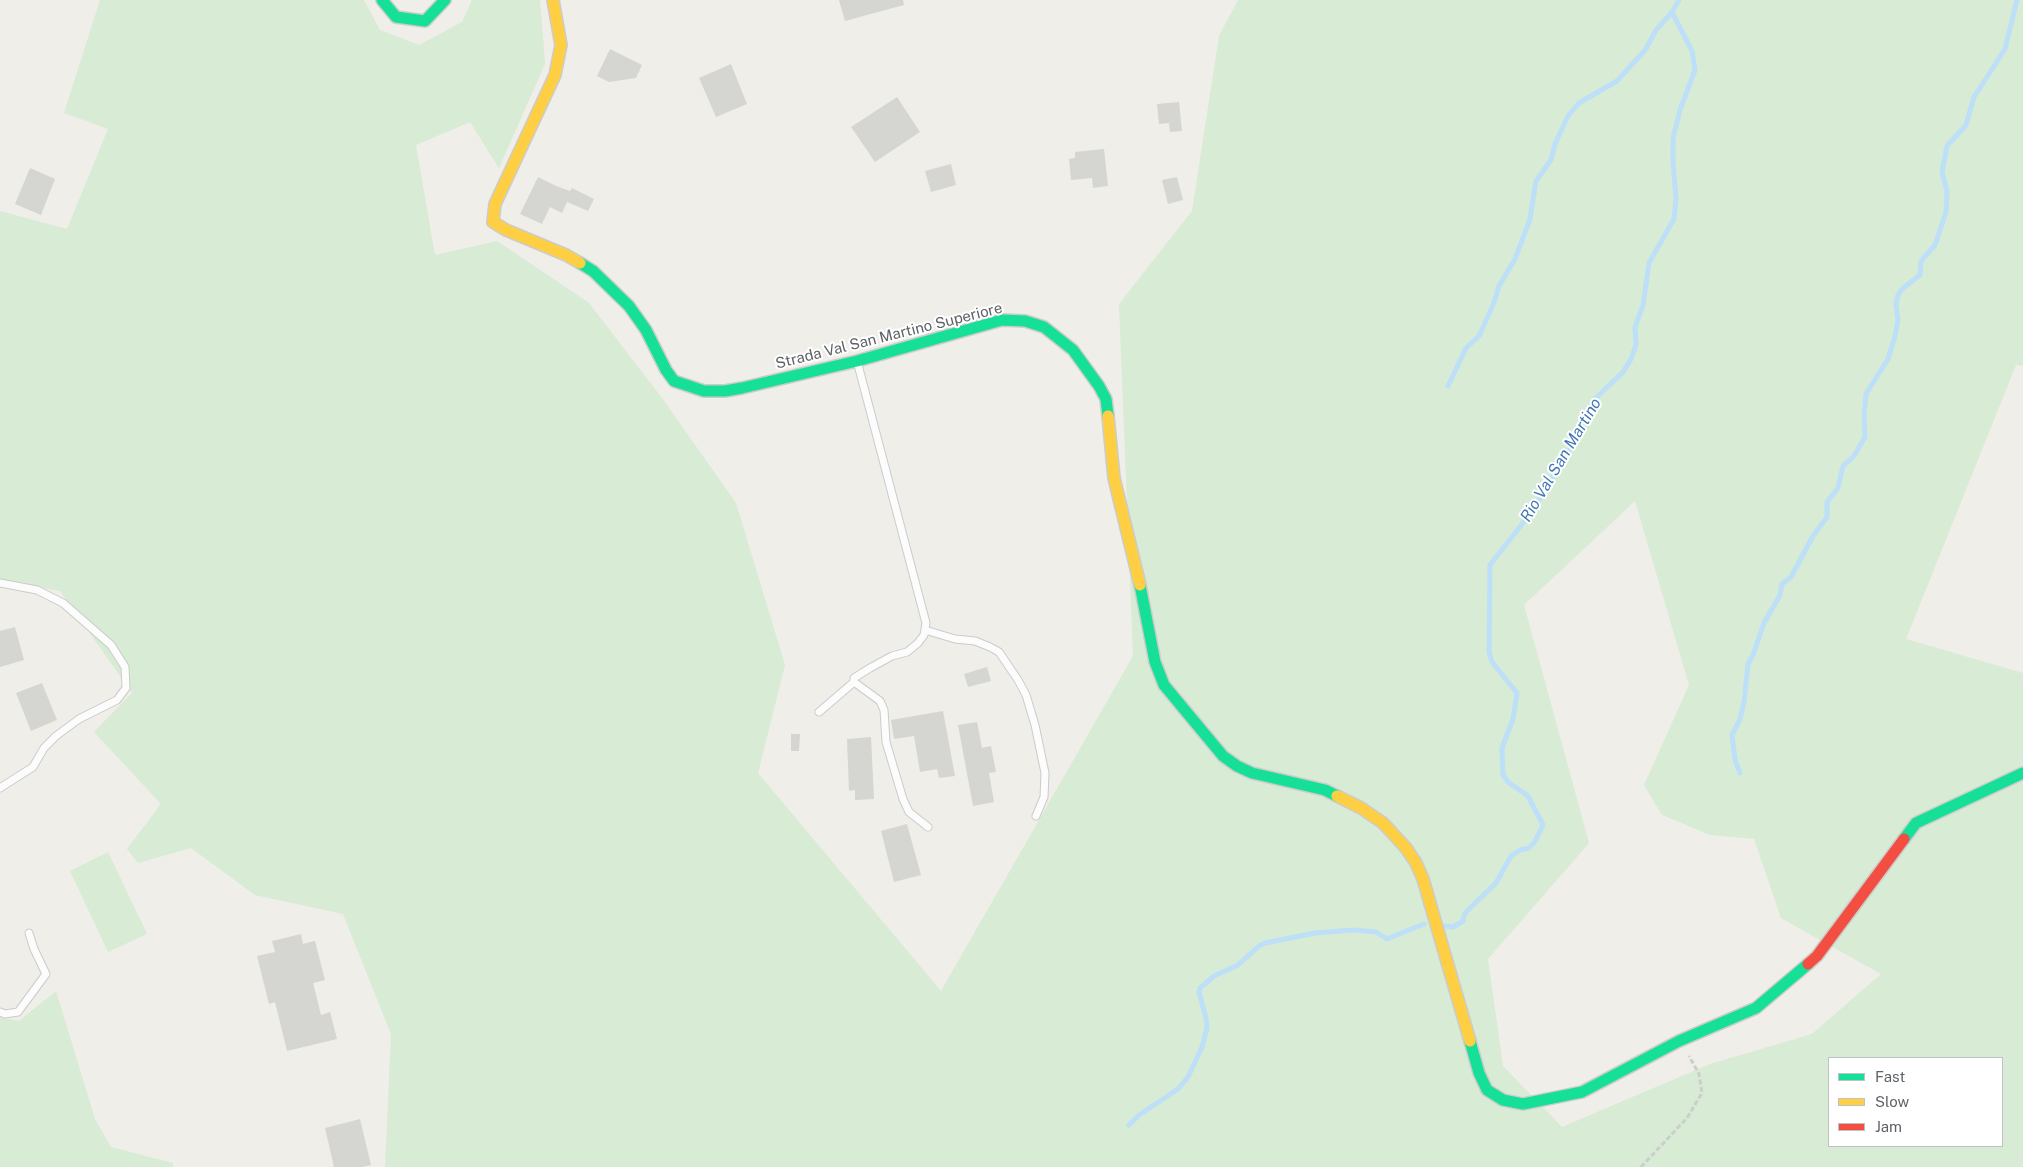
<!DOCTYPE html>
<html>
<head>
<meta charset="utf-8">
<style>
	body { margin:0 }
	#map { position:relative; width:2023px; height:1167px; overflow:hidden; background:#efeee9; font-family:"Public Sans",sans-serif }
	canvas { display:block }
	.legend { position:absolute; left:1828px; top:1057px; width:175px; height:90px; box-sizing:border-box; background:#fff; border:1px solid #bfc1c3; margin:0; padding:6px 9px; list-style:none; font-size:15px; color:#5f6368 }
	.legend li { display:flex; align-items:center; gap:10px; height:25px }
	.legend b { width:25px; border:1px solid #bfc1c3 }
</style>
</head>
<body>
<div id="map">
<canvas width="2023" height="1167"></canvas>
<ul class="legend">
<li><b style="height:6px;background:#16e098"></b>Fast</li>
<li><b style="height:6px;background:#ffcf43"></b>Slow</li>
<li><b style="height:6px;background:#f24e42"></b>Jam</li>
</ul>
</div>
<script>
const context = document.querySelector('canvas').getContext('2d');
context.lineJoin = 'round';
function fill(path, color) { context.fillStyle = color; context.fill(path, 'evenodd'); }
const poly = rows => new Path2D(rows.map(r => 'M' + r).join(''));
function strokePath(path, color, width, dash) { context.strokeStyle = color; context.lineWidth = width; context.lineCap = dash ? 'butt' : 'round'; context.setLineDash(dash || []); context.stroke(path); }
function label(font, color, halo, rows, align = 'center') {
  context.font = font + ' "Public Sans",sans-serif'; context.lineWidth = 4; context.setLineDash([]); context.textBaseline = 'middle'; context.strokeStyle = halo; context.fillStyle = color; for (const [text, x, y, turn = 0] of rows) {
    context.save(); context.translate(x, y); context.rotate((+turn || 0) * Math.PI / 180); context.textAlign = isNaN(turn) ? turn : align; if (halo) context.strokeText(text, 0, 0); context.fillText(text, 0, 0); context.restore();
  }
}
fill(poly([
	[100,0,364,0,380,30,419,45,462,22,472,0,540,0,545,64,499,168,470,122,416,145,435,255,497,241,589,303,662,398,736,503,785,665,758,773,941,991,1133,656,1119,304,1192,211,1219,36,1238,0,2023,0,2023,366,2016,365,1906,639,2023,673,2023,1167,385,1167,391,1034,343,914,255,895,191,848,138,863,127,849,161,804,94,732,132,693,60,591,0,580,0,211,67,229,108,129,64,113],
	[1635,501,1689,685,1644,785,1662,815,1710,835,1754,839,1781,918,1881,974,1812,1034,1710,1064,1562,1127,1503,1066,1488,959,1589,843,1524,605],
	[1829,1058,2002,1058,2002,1146,1829,1146],
	[108,852,147,934,108,952,70,871],
	[56,991,95,1119,111,1147,173,1163,173,1167,0,1167,0,1017,19,1021]
]), '#d7ebd5');
strokePath(poly([
	[1448,386,1466,348,1479,336,1493,305,1499,286,1515,259,1530,219,1536,181,1551,160,1555,144,1568,116,1579,103,1617,81,1646,49,1656,30,1672,12],
	[1740,773,1735,760,1732,735,1740,719,1744,702,1748,664,1753,655,1764,623,1780,595,1782,584,1791,577,1813,536,1827,517,1827,502,1838,488,1843,466,1854,456,1865,437,1864,415,1866,394,1888,359,1895,336,1898,320,1896,304,1898,295,1902,289,1920,275,1921,261,1935,245,1946,212,1947,191,1942,172,1947,146,1966,125,1974,97,2005,49,2017,0],
	[1445,926,1453,927,1463,921,1465,913,1496,883,1511,856,1520,850,1529,848,1534,843,1543,825,1528,796,1508,782,1503,775,1502,748,1513,719,1517,693,1492,662,1489,652,1490,565,1530,514,1576,439,1583,421,1595,399,1623,372,1631,359,1636,345,1635,327,1643,305,1649,263,1674,219,1676,198,1673,162,1673,138,1680,110,1695,70,1692,51,1672,12,1679,0],
	[1129,1125,1139,1115,1178,1089,1188,1077,1202,1047,1207,1028,1206,1018,1199,992,1200,988,1214,976,1238,965,1259,946,1265,943,1315,933,1354,930,1376,932,1387,939,1424,924]
]), '#bedff8', 5);
fill(poly([
	[839,0,903,0,904,5,845,21],
	[610,49,642,65,636,78,609,82,597,76],
	[731,64,747,104,716,117,699,78],
	[897,97,920,132,875,162,851,127],
	[1179,102,1182,131,1170,132,1169,123,1159,124,1157,104],
	[1104,149,1108,186,1093,188,1092,178,1071,180,1069,159,1075,158,1075,152],
	[951,164,956,185,931,192,925,171],
	[30,168,55,179,41,215,15,204],
	[538,177,556,186,570,191,572,188,594,199,588,211,567,202,562,213,550,207,542,224,520,214],
	[1177,177,1183,200,1168,204,1162,180],
	[15,627,24,660,0,667,0,631],
	[987,667,991,681,968,687,964,674],
	[42,683,57,720,31,731,16,693],
	[943,711,955,776,939,778,937,769,920,772,914,736,894,739,891,720],
	[977,722,982,748,991,746,996,772,989,773,994,802,973,806,958,725],
	[791,734,800,734,799,751,791,751],
	[871,737,874,799,855,800,855,790,849,791,847,739],
	[907,824,921,875,894,882,881,831],
	[301,934,303,944,315,941,325,980,313,983,321,1015,330,1012,337,1039,287,1051,275,1002,269,1004,257,956,275,952,272,941],
	[360,1119,371,1165,362,1167,334,1167,325,1128]
]), '#d5d5d2');
const lane = poly([
	[857,361,926,623,924,635,918,643,907,652,892,656,870,668,854,678,854,682,880,701,884,710,886,742,903,799,909,812,928,827],
	[0,583,37,590,63,603,111,645,125,667,126,688,117,700,79,719,56,736,44,748,33,767,0,788],
	[925,630,955,639,975,641,990,647,999,652,1018,680,1026,695,1035,725,1045,773,1044,797,1036,816],
	[819,712,854,682],
	[0,1012,5,1014,18,1012,46,974,34,949,29,933]
]);
const fast = poly([
	[382,0,396,17,425,21,445,0],
	[580,263,593,271,629,306,646,330,666,370,674,381,704,391,725,391,742,388,857,361,1002,320,1025,321,1044,327,1073,350,1099,386,1106,399,1108,416],
	[1140,585,1155,662,1164,685,1223,756,1237,766,1252,773,1325,790,1337,796],
	[1904,839,1916,823,2023,773],
	[1470,1041,1479,1073,1487,1090,1503,1100,1523,1104,1582,1092,1679,1041,1756,1008,1808,964]
]);
const slow = poly([
	[553,0,561,45,555,75,495,204,493,222,506,230,566,255,580,263],
	[1108,416,1114,478,1140,585],
	[1337,796,1361,808,1383,823,1406,848,1416,863,1423,879,1470,1041]
]);
const jam = poly([
	[1808,964,1817,956,1904,839]
]);
strokePath(lane, '#cbcbca', 9);
strokePath(fast, '#cccccb', 14);
strokePath(slow, '#cccccb', 14);
strokePath(jam, '#cccccb', 14);
strokePath(poly([
	[1641,1167,1687,1118,1702,1093,1699,1074,1689,1056]
]), '#cacfcb', 3, [5, 2.5]);
strokePath(lane, '#fdfcfc', 7);
strokePath(fast, '#16e098', 11);
strokePath(slow, '#ffcf43', 11);
strokePath(jam, '#f24e42', 11);
label('15px', '#5f6368', '#fff', [
	["Strada Val San Martino Superiore",889,336,-14]
]);
label('italic 16px', '#4278b5', '#fff', [
	["Rio Val San Martino",1561,460,-59]
]);
</script>
</body>
</html>
